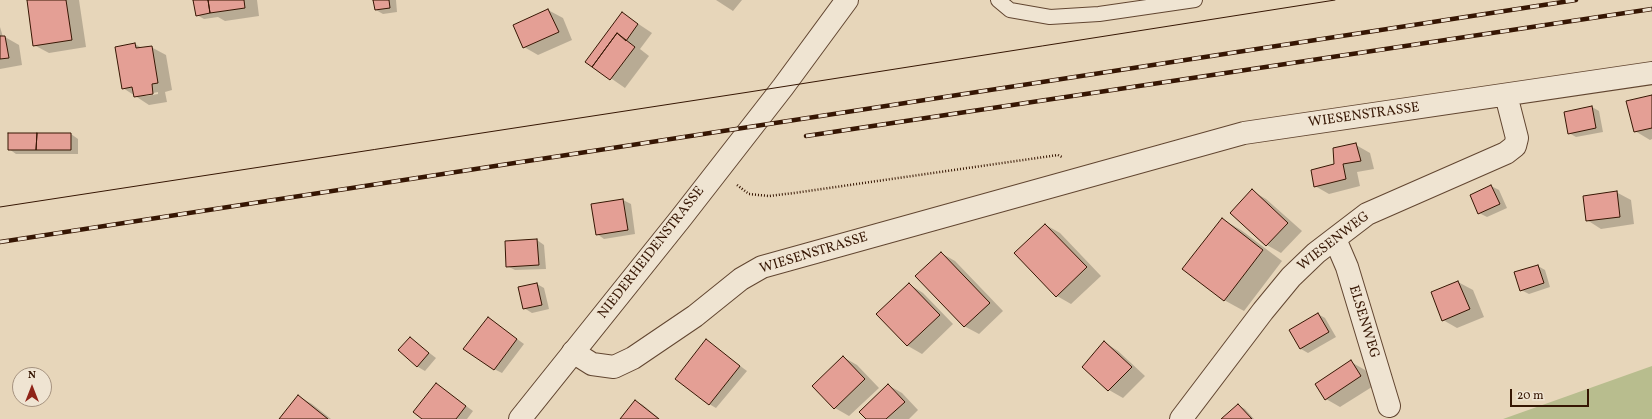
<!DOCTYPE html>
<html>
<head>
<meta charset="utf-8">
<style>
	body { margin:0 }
	#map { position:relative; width:1652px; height:419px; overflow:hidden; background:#e7d6ba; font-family:Vollkorn,serif }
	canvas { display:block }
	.north { position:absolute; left:12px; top:367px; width:40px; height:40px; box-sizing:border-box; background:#efe4d2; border:1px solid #a5927f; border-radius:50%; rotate:0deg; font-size:11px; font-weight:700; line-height:16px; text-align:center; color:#361603 }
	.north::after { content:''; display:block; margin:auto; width:14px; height:18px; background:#8f2418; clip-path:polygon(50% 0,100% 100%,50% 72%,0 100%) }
	.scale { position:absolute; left:1510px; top:389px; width:79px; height:18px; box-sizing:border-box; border:2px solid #361603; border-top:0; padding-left:5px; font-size:12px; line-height:14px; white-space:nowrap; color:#361603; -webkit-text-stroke:3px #efe4d2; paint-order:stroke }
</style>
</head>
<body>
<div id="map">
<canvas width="1652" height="419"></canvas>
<div class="north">N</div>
<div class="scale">20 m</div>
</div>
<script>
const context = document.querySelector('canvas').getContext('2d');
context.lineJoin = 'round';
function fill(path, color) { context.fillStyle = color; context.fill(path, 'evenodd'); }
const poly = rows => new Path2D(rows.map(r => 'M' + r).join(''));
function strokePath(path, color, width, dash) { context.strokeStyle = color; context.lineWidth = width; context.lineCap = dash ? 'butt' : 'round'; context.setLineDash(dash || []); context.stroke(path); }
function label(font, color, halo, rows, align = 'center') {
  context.font = font + ' Vollkorn,serif'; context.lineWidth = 3.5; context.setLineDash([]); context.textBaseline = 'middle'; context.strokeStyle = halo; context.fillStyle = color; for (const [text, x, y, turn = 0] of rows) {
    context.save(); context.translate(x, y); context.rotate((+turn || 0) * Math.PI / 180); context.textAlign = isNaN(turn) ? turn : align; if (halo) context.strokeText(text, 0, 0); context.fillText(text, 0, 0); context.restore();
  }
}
fill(poly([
	[1652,366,1652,419,1503,419]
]), '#b8bd8e');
fill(poly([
	[28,0,79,0,86,47,49,53,34,45],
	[194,0,257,0,259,16,225,21,218,17,204,19,197,15],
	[374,0,396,0,397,12,383,14,376,10],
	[716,0,742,0,733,11],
	[548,10,563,18,572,40,538,55,524,47],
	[622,13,652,33,640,49,649,56,625,88,586,61],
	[0,27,3,37,5,37,19,45,22,65,0,69],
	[135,44,142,48,151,47,166,55,172,90,165,92,167,102,149,105,123,88],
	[158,92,158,94,146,96,144,95],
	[1652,96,1652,139,1650,140,1635,131],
	[1592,107,1599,111,1603,132,1576,137,1569,133],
	[9,134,71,134,78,139,78,154,16,154,9,149],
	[1356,145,1370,153,1374,169,1357,172,1360,186,1329,194,1315,186],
	[1491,186,1499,190,1507,208,1487,217,1479,213,1471,195],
	[1252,191,1266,199,1302,231,1281,253,1267,245,1232,213],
	[1616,192,1631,200,1634,224,1601,229,1587,220],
	[623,200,631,204,635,234,604,239,597,234],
	[1222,219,1241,230,1282,261,1244,311,1224,300],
	[1046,225,1060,233,1101,276,1071,304,1057,296],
	[537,240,544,245,546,269,515,270,507,266],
	[941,253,955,261,1003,311,979,334,964,326],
	[1538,266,1545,270,1550,287,1529,294,1521,290],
	[1458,282,1473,290,1484,317,1457,328,1443,320],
	[537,284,544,288,549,309,532,313,524,308],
	[909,284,923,293,953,324,922,354,908,346,878,314],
	[1318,314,1325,318,1336,337,1308,353,1301,349,1290,330],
	[488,318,524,344,502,373,494,369],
	[410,338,436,358,425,371,418,367,399,350],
	[707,341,747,371,716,408,709,404],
	[1104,342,1118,351,1145,376,1123,398,1109,390],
	[843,357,857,365,879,388,849,416,835,408,813,386],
	[1351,362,1365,370,1375,385,1340,407,1326,399],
	[436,384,473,411,467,419,424,419],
	[888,385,902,393,918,410,909,419,868,419],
	[298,396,312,404,331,419,280,419],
	[635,401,643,405,660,419,621,419],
	[1238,405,1245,409,1254,419,1223,419]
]), '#0003');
const building = poly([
	[27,0,66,0,72,40,33,46,27,0],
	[193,0,208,0,210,13,196,16,193,0],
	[208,0,244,0,245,8,210,13,208,0],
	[373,0,389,0,390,8,375,10,373,0],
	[548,9,559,32,523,48,513,25,548,9],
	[622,12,638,24,626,41,617,33,592,67,585,62,622,12],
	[617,33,635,47,610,80,592,67,617,33],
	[0,36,5,36,9,58,0,59,0,36],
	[135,43,136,48,152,46,158,83,152,84,153,94,134,97,132,87,122,89,115,47,135,43],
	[1652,95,1652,128,1634,132,1626,101,1652,95],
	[1592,106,1596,128,1568,134,1564,112,1592,106],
	[8,133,37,133,36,150,8,150,8,133],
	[37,133,71,133,71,150,36,150,37,133],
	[1356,143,1361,161,1343,164,1346,179,1314,187,1311,170,1334,164,1333,148,1356,143],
	[1491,185,1500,204,1478,214,1470,195,1491,185],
	[1252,189,1288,223,1266,246,1230,213,1252,189],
	[1617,191,1620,217,1586,221,1583,196,1617,191],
	[623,199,628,230,596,235,591,204,623,199],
	[1222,218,1263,250,1224,301,1182,269,1222,218],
	[1045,224,1087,267,1056,297,1014,253,1045,224],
	[537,239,539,265,506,267,505,241,537,239],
	[941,252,990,303,964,327,915,276,941,252],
	[1538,265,1544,283,1520,291,1514,272,1538,265],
	[1458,281,1470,309,1442,321,1431,292,1458,281],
	[537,283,542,305,523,309,518,287,537,283],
	[909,283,940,315,907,346,876,314,909,283],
	[1318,313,1329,332,1300,349,1289,330,1318,313],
	[488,317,517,339,494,370,463,349,488,317],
	[410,337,429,353,417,367,398,350,410,337],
	[706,339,740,366,709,405,675,379,706,339],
	[1104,341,1132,367,1108,391,1082,367,1104,341],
	[843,356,865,379,834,409,812,386,843,356],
	[1351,360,1361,376,1325,400,1315,384,1351,360],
	[436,383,466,406,456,419,422,419,413,412,436,383],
	[888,384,905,402,886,419,866,419,859,412,888,384],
	[298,395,328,419,279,419,298,395],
	[635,400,659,419,620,419,635,400],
	[1238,404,1252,419,1221,419,1238,404]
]);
fill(building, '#e49f95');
strokePath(building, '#361603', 1);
const service = poly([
	[998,0,1010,10,1050,17,1099,14,1195,0]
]);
const minor = poly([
	[1335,239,1347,267,1389,406],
	[573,352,592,364,614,367,633,358,695,316,741,279,762,267,1244,133,1652,73],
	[1181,419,1263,311,1291,277,1316,253,1367,214,1506,153,1515,146,1517,138,1506,95]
]);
const tertiary = poly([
	[520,419,681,218,783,87,847,0]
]);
strokePath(service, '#624631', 16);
strokePath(minor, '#624631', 24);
strokePath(tertiary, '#624631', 24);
strokePath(poly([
	[737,185,749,194,769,196,794,193,1058,155,1062,157]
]), '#361603', 2.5, [1, 2]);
strokePath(service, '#efe4d2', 14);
strokePath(minor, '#efe4d2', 22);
strokePath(tertiary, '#efe4d2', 22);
strokePath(poly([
	[0,207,749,92,1335,0]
]), '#361603', 1);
const rail = poly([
	[806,136,1652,9],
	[0,242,1576,0]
]);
strokePath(rail, '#361603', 4.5);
strokePath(rail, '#efe4d2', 3, [9]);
label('14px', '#361603', '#efe4d2', [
	["WIESENSTRASSE",1364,116,-8],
	["WIESENWEG",1334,242,-38],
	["NIEDERHEIDENSTRASSE",652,253,-52],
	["WIESENSTRASSE",814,254,-17],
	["ELSENWEG",1363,322,73]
]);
</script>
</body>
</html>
